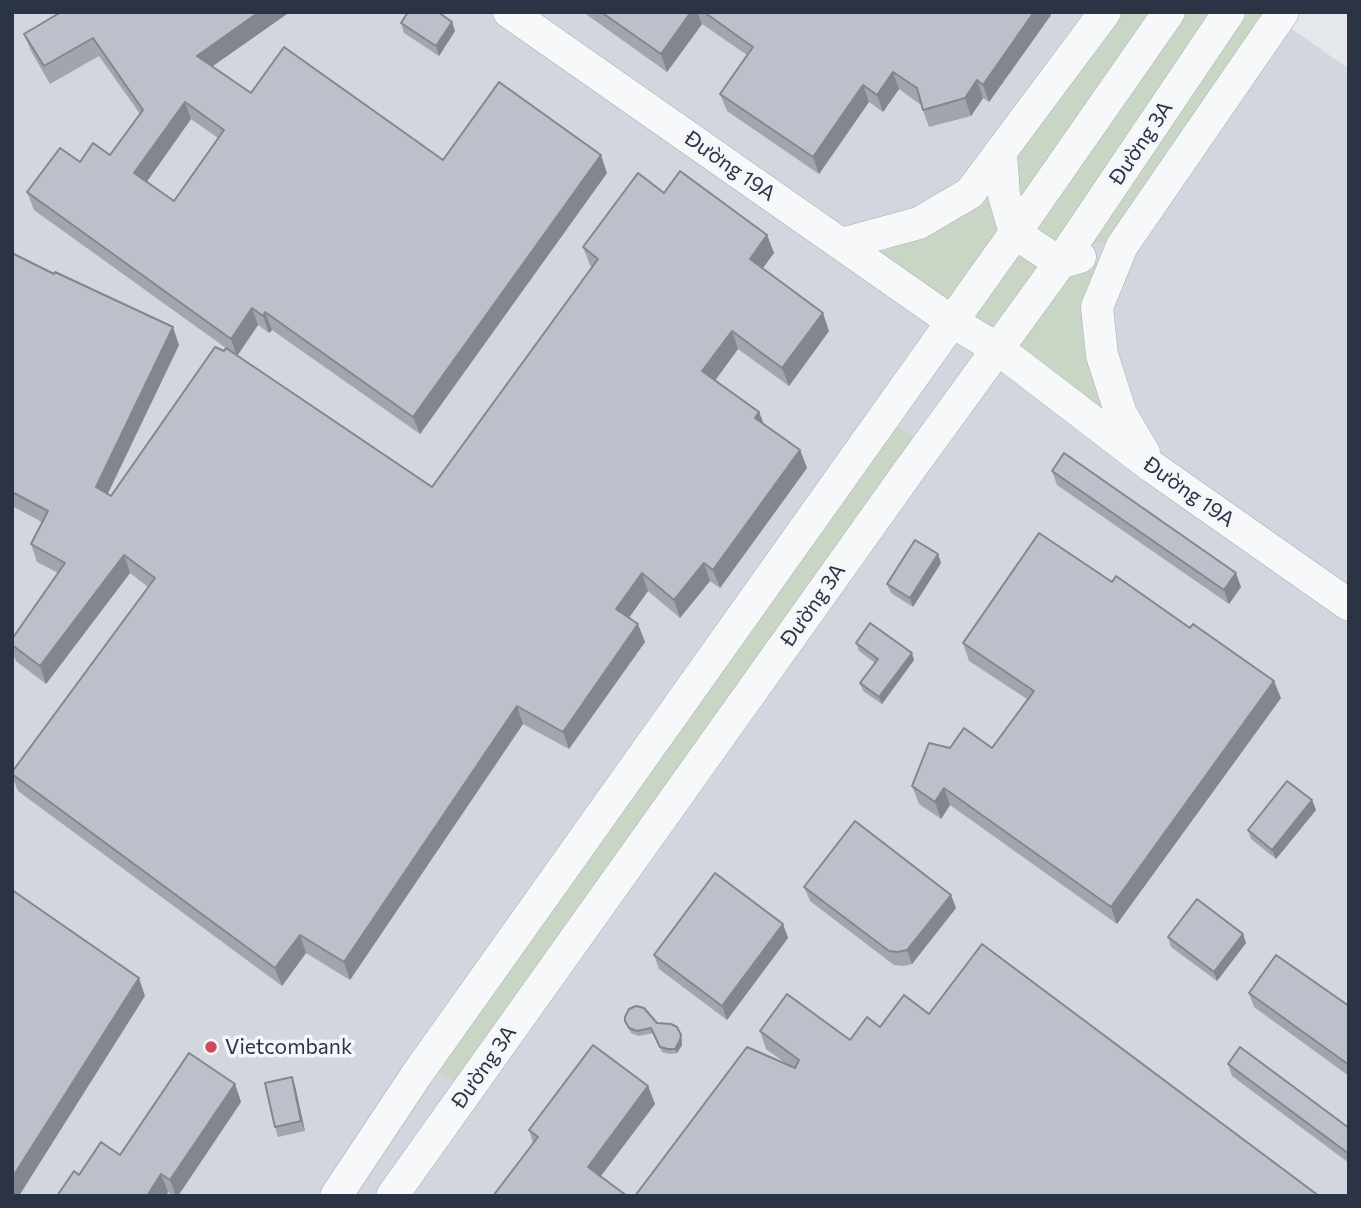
<!DOCTYPE html>
<html>
<head>
<meta charset="utf-8">
<style>
	body { margin:0 }
	#map { position:relative; width:1361px; height:1208px; overflow:hidden; background:#e4e7ec; font-family:Commissioner,sans-serif }
	canvas { display:block }
	.frame { position:absolute; inset:0; border:14px solid #2b3445; pointer-events:none }
</style>
</head>
<body>
<div id="map">
<canvas width="1361" height="1208"></canvas>
<div class="frame"></div>
</div>
<script>
const context = document.querySelector('canvas').getContext('2d');
context.lineJoin = 'round';
function fill(path, color) { context.fillStyle = color; context.fill(path, 'evenodd'); }
const poly = rows => new Path2D(rows.map(r => 'M' + r).join(''));
function strokePath(path, color, width, dash) { context.strokeStyle = color; context.lineWidth = width; context.lineCap = dash ? 'butt' : 'round'; context.setLineDash(dash || []); context.stroke(path); }
function label(font, color, halo, rows, align = 'center') {
  context.font = font + ' Commissioner,sans-serif'; context.lineWidth = 7; context.setLineDash([]); context.textBaseline = 'middle'; context.strokeStyle = halo; context.fillStyle = color; for (const [text, x, y, turn = 0] of rows) {
    context.save(); context.translate(x, y); context.rotate((+turn || 0) * Math.PI / 180); context.textAlign = isNaN(turn) ? turn : align; if (halo) context.strokeText(text, 0, 0); context.fillText(text, 0, 0); context.restore();
  }
}
fill(poly([
	[12,12,1268,12,1349,69,1349,1196,12,1196]
]), '#d2d6de');
fill(poly([
	[1124,12,1150,12,1016,203,1010,166],
	[1188,12,1211,12,1052,246,1033,234],
	[1249,12,1264,12,1108,241,1091,245],
	[994,186,1003,222,940,311,866,257,928,236,981,204],
	[1022,248,1042,262,984,343,964,329],
	[1099,261,1080,303,1085,353,1107,421,1011,359,1075,268],
	[896,425,914,437,454,1081,438,1071]
]), '#c9d6c5');
const minor = poly([
	[509,12,951,321,998,349,1151,466,1349,605],
	[1001,154,1004,195,1015,233,1060,263,1080,257],
	[842,244,919,223,970,193,1105,12],
	[1144,453,1121,414,1102,355,1097,307,1122,246,1283,12],
	[336,1196,417,1074,1015,233,1169,12],
	[392,1196,908,472,1060,263,1229,12]
]);
strokePath(minor, '#a9aeb7', 33);
strokePath(minor, '#f7f8fa', 32);
fill(poly([
	[61,12,212,66,251,93,443,160,607,173,420,434,272,330,269,333,258,325,237,356,34,210,27,192,80,162,110,155,140,114,99,56,50,84,31,51,24,34],
	[191,119,218,138,174,201,147,181],
	[583,12,1050,12,1051,15,989,102,983,98,971,116,929,127,921,105,899,89,883,112,869,102,819,174,727,111,720,94,747,55,702,24,667,72],
	[401,23,455,31,439,56,404,33],
	[664,193,767,235,774,253,763,268,829,331,789,386,738,349,715,380,759,412,764,424,800,450,807,468,720,588,710,581,680,618,648,591,629,618,645,642,569,749,523,724,350,980,306,953,282,986,18,791,12,776,12,772,148,587,130,573,46,684,16,661,12,651,12,639,58,573,37,562,31,544,42,522,12,506,12,253,179,345,108,494,111,496,432,487,592,267,590,265,583,247],
	[1052,471,1241,587,1229,604,1057,485],
	[938,554,941,563,913,607,891,593,887,584],
	[856,643,914,660,882,704,863,691,860,683,875,663,859,651],
	[963,643,1281,698,1117,924,950,805,941,819,919,804,912,786,950,748,992,748,1027,699,969,661],
	[1312,800,1316,810,1276,859,1251,839,1248,830],
	[804,887,956,908,912,964,903,966,894,965,810,901],
	[783,924,788,938,727,1020,659,969,654,955],
	[1243,934,1246,943,1217,981,1171,947,1168,937],
	[1249,993,1349,1006,1349,1076,1254,1007],
	[929,1014,635,1196,788,1065,766,1049,760,1031,850,1040,880,1027],
	[625,1021,657,1023,682,1040,682,1045,677,1053,670,1054,662,1052,653,1033,639,1036,631,1033],
	[1228,1064,1349,1128,1349,1163,1232,1076],
	[292,1077,295,1086,305,1131,278,1137,275,1127],
	[235,1084,241,1102,178,1196,173,1196,168,1192,166,1196,57,1196,79,1175,120,1155],
	[648,1086,655,1104,601,1176,533,1143,529,1130]
]), '#a1a5ae');
fill(poly([
	[259,12,290,12,203,73,197,56],
	[691,12,697,12,702,24,667,72,661,54],
	[1034,12,1050,12,1051,15,989,102,983,85],
	[452,22,455,31,439,56,436,46],
	[893,72,899,89,883,112,877,95],
	[977,80,983,98,971,116,965,98],
	[863,85,869,102,819,174,813,157],
	[185,102,191,119,141,190,134,173],
	[601,155,607,173,420,434,413,417],
	[767,235,774,253,756,277,750,259],
	[252,308,258,325,237,356,231,339],
	[265,312,272,330,269,333,263,316],
	[823,313,829,331,789,386,782,368],
	[173,327,179,345,102,505,96,487],
	[732,331,738,349,709,389,702,371],
	[759,412,766,430,755,418],
	[800,450,807,468,720,588,713,570],
	[938,554,941,563,913,607,910,598],
	[124,555,130,573,46,684,40,666],
	[704,563,710,581,680,618,674,600],
	[642,573,648,591,622,627,616,609],
	[1236,573,1241,587,1229,604,1224,590],
	[638,624,645,642,569,749,563,732],
	[912,653,914,660,882,704,879,697],
	[1274,681,1281,698,1117,924,1111,907],
	[517,706,523,724,350,980,344,962],
	[944,788,950,805,941,819,935,802],
	[1312,800,1316,810,1276,859,1272,850],
	[951,895,956,908,912,964,907,950],
	[783,924,788,938,727,1020,722,1006],
	[1243,934,1246,943,1217,981,1214,972],
	[300,935,306,953,282,986,275,968],
	[139,978,145,996,19,1196,12,1196,12,1178],
	[681,1035,682,1045,677,1053,675,1049],
	[292,1077,295,1086,305,1131,301,1121],
	[235,1084,241,1102,178,1196,176,1196,170,1180],
	[648,1086,655,1104,594,1185,588,1167],
	[161,1174,168,1192,166,1196,147,1196]
]), '#83868d');
const building = poly([
	[61,12,259,12,197,56,251,93,284,47,443,160,499,82,601,155,413,417,265,312,263,316,252,308,231,339,27,192,60,148,80,162,93,143,110,155,143,110,93,38,44,66,24,34,61,12],
	[185,102,224,130,174,201,134,173,185,102],
	[408,12,438,12,452,22,436,46,401,23,408,12],
	[601,12,691,12,661,54,601,12],
	[704,12,1034,12,983,85,977,80,965,98,923,110,917,88,893,72,877,95,863,85,813,157,720,94,753,47,704,12],
	[680,171,767,235,750,259,823,313,782,368,732,331,702,371,759,412,755,418,800,450,713,570,704,563,674,600,642,573,616,609,638,624,563,732,517,706,344,962,300,935,275,968,12,774,12,772,155,578,124,555,40,666,12,645,12,639,65,563,31,544,48,511,12,492,12,253,54,274,55,272,173,327,96,487,111,496,215,347,224,351,226,348,432,487,598,259,583,247,638,173,664,193,680,171],
	[1064,453,1236,573,1224,590,1052,471,1064,453],
	[1039,533,1112,582,1116,576,1190,628,1193,624,1274,681,1111,907,944,788,935,802,912,786,929,743,950,748,964,728,992,748,1034,691,963,643,1039,533],
	[915,540,938,554,910,598,887,584,915,540],
	[870,623,912,653,879,697,860,683,878,659,856,643,870,623],
	[1287,781,1312,800,1272,850,1248,830,1287,781],
	[855,821,951,895,907,950,898,952,889,951,804,887,855,821],
	[715,873,783,924,722,1006,654,955,715,873],
	[12,890,139,978,12,1178,12,890],
	[1197,899,1243,934,1214,972,1168,937,1197,899],
	[982,944,1319,1196,635,1196,747,1047,795,1068,799,1060,760,1031,787,994,850,1040,867,1017,880,1027,904,995,929,1014,982,944],
	[1276,955,1349,1006,1349,1065,1249,993,1276,955],
	[636,1006,644,1008,657,1023,671,1024,677,1027,681,1035,680,1040,675,1049,668,1049,660,1047,651,1028,637,1031,629,1028,625,1021,625,1017,629,1009,636,1006],
	[593,1045,648,1086,588,1167,627,1196,493,1196,538,1137,529,1130,593,1045],
	[1240,1047,1349,1128,1349,1154,1228,1064,1240,1047],
	[189,1053,235,1084,170,1180,161,1174,147,1196,57,1196,74,1171,79,1175,101,1142,120,1155,189,1053],
	[292,1077,301,1121,275,1127,265,1083,292,1077]
]);
fill(building, '#bbc0ca');
strokePath(building, '#83868d', 2);
for (const [x, y, r, color] of [
	[211,1047,7,"#d1495b"]
]) { const dot = new Path2D(); dot.arc(x, y, r, 0, 2 * Math.PI); context.fillStyle = color; context.fill(dot); strokePath(dot, '#f4f6f9', 2.5); }
label('21px', '#2b3445', '#f4f6f9', [
	["Đường 3A",1141,143,-56],
	["Đường 19A",730,166,35],
	["Đường 19A",1189,492,35],
	["Đường 3A",813,605,-55],
	["Đường 3A",484,1067,-55]
]);
label('21px', '#2b3445', '#f4f6f9', [
	["Vietcombank",225,1047]
], 'left');
</script>
</body>
</html>
